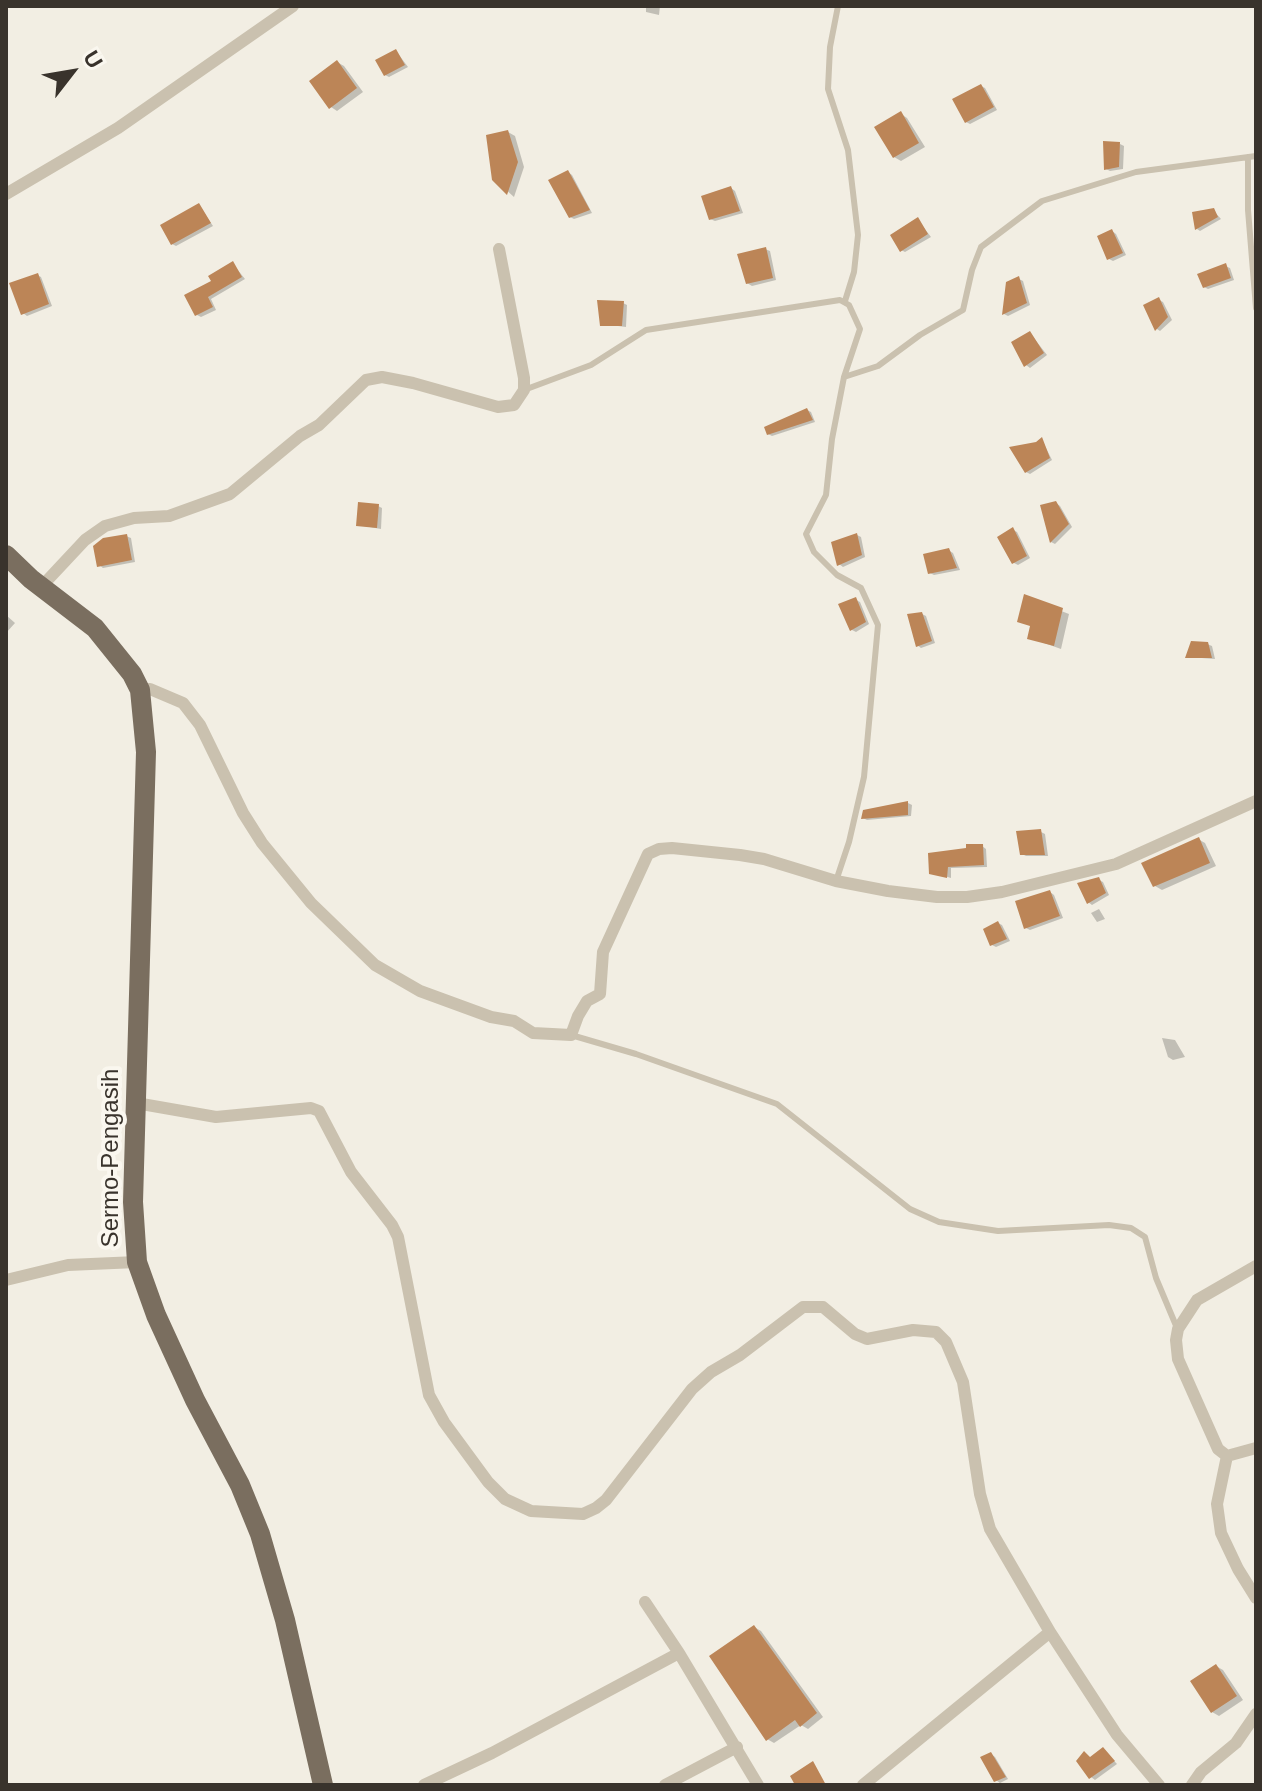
<!DOCTYPE html>
<html>
<head>
<meta charset="utf-8">
<style>
	body { margin:0 }
	#map { position:relative; width:1262px; height:1791px; overflow:hidden; background:#f2eee3; font-family:Helvetica,sans-serif }
	canvas { display:block }
	.frame { position:absolute; inset:0; border:8px solid #39332c; pointer-events:none }
	.north { position:absolute; left:32px; top:32px; width:80px; height:80px; -webkit-text-stroke:6px #faf7ef; paint-order:stroke; rotate:59deg; font-size:22px; font-weight:700; line-height:32px; text-align:center; color:#39332c }
	.north::after { content:''; display:block; margin:auto; width:28px; height:36px; background:#39332c; clip-path:polygon(50% 0,100% 100%,50% 72%,0 100%) }
</style>
</head>
<body>
<div id="map">
<canvas width="1262" height="1791"></canvas>
<div class="frame"></div>
<div class="north">U</div>
</div>
<script>
const context = document.querySelector('canvas').getContext('2d');
context.lineJoin = 'round';
function fill(path, color) { context.fillStyle = color; context.fill(path, 'evenodd'); }
const poly = rows => new Path2D(rows.map(r => 'M' + r).join(''));
function strokePath(path, color, width, dash) { context.strokeStyle = color; context.lineWidth = width; context.lineCap = dash ? 'butt' : 'round'; context.setLineDash(dash || []); context.stroke(path); }
function label(font, color, halo, rows, align = 'center') {
  context.font = font + ' Helvetica,sans-serif'; context.lineWidth = 8; context.setLineDash([]); context.textBaseline = 'middle'; context.strokeStyle = halo; context.fillStyle = color; for (const [text, x, y, turn = 0] of rows) {
    context.save(); context.translate(x, y); context.rotate((+turn || 0) * Math.PI / 180); context.textAlign = isNaN(turn) ? turn : align; if (halo) context.strokeText(text, 0, 0); context.fillText(text, 0, 0); context.restore();
  }
}
fill(poly([
	[646,6,660,6,659,15,646,12],
	[396,51,408,67,389,77,385,75],
	[337,62,344,66,363,92,337,111,331,107],
	[981,86,985,88,997,110,970,124,966,122],
	[901,114,907,118,925,147,901,161,894,157],
	[508,132,515,136,524,167,514,197,494,179],
	[1120,144,1124,146,1123,169,1110,171,1106,169],
	[568,172,572,175,592,213,574,219,570,217],
	[731,188,735,191,743,213,715,221,710,219],
	[199,205,213,226,176,246,172,244],
	[1213,210,1221,219,1200,231,1197,229],
	[918,220,931,237,905,252,901,250],
	[1112,231,1116,234,1126,255,1113,261,1109,259],
	[765,249,770,251,776,280,752,286,747,283],
	[233,264,245,279,211,299,216,310,201,317,197,315,214,282],
	[1225,266,1230,268,1234,280,1208,289,1204,287],
	[37,275,41,277,52,306,27,316,23,313],
	[1019,279,1023,281,1030,305,1008,316,1004,314],
	[1159,300,1163,302,1172,320,1160,331,1157,329,1146,306],
	[623,303,627,305,626,327,602,324],
	[1030,333,1047,355,1030,368,1026,365],
	[807,410,811,412,815,422,772,436,768,434],
	[1042,440,1052,460,1030,474,1026,472,1037,444],
	[1056,503,1060,506,1072,527,1055,544,1051,542,1042,507],
	[378,506,382,508,381,529,358,525],
	[1013,530,1017,532,1030,558,1018,565,1014,563,1000,538],
	[857,535,861,537,865,557,843,567,839,564],
	[126,536,131,538,135,562,103,568,99,565],
	[948,550,953,553,960,570,934,575,930,573],
	[1025,597,1069,614,1061,649,1030,638,1032,627],
	[856,600,860,602,869,624,856,632,852,630],
	[922,614,926,616,935,643,921,648,917,645],
	[6,615,15,623,6,633],
	[1207,644,1212,646,1215,659,1188,657],
	[908,803,912,805,911,816,867,820,863,818],
	[1041,832,1045,834,1048,856,1026,856,1022,854],
	[1198,839,1205,843,1216,866,1162,890,1155,886],
	[982,846,986,849,987,867,951,868,951,878,931,872],
	[1099,880,1103,882,1109,895,1092,905,1088,902],
	[1050,892,1054,895,1063,918,1030,930,1026,928],
	[1099,909,1105,919,1097,922,1091,913],
	[998,923,1002,925,1010,941,996,947,992,945],
	[1162,1038,1175,1040,1185,1057,1173,1060,1168,1057],
	[754,1627,761,1631,823,1717,808,1729,801,1725,774,1743,767,1739],
	[1216,1666,1223,1670,1243,1700,1219,1716,1212,1712],
	[1103,1749,1117,1764,1095,1780,1091,1777,1091,1759],
	[991,1754,995,1757,1008,1779,1000,1783,996,1780]
]), '#0003');
fill(poly([
	[396,49,405,65,384,76,375,60],
	[337,60,357,88,329,109,309,81],
	[981,84,994,107,965,123,952,99],
	[901,111,919,143,893,158,874,127],
	[508,130,518,162,507,195,492,180,486,135],
	[1103,141,1120,142,1119,167,1104,170],
	[568,170,590,210,569,218,548,180],
	[731,186,740,211,709,220,701,196],
	[199,203,211,223,171,245,160,225],
	[1214,208,1218,217,1195,230,1192,212],
	[918,217,928,234,900,252,890,235],
	[1112,229,1123,253,1107,260,1097,236],
	[766,247,773,278,746,284,737,254],
	[233,261,242,277,208,297,213,307,195,316,184,295,211,281,208,276],
	[1226,263,1231,278,1203,288,1197,274],
	[38,273,49,304,21,315,9,283],
	[1019,276,1027,303,1002,315,1006,282],
	[1159,297,1168,317,1155,331,1143,305],
	[597,300,624,301,622,326,600,326],
	[1030,331,1044,353,1024,367,1011,342],
	[807,408,813,420,767,435,764,427],
	[1042,437,1050,458,1025,473,1009,447,1036,442],
	[1056,501,1069,524,1050,543,1040,505],
	[358,502,379,504,377,528,356,526],
	[1013,527,1027,556,1012,564,997,537],
	[857,533,862,555,837,566,831,542],
	[127,534,132,560,97,567,93,546,103,538],
	[949,548,957,568,928,574,923,554],
	[1024,594,1063,608,1054,646,1027,639,1030,626,1017,622],
	[856,597,866,622,850,631,838,604],
	[922,612,932,641,916,647,907,614],
	[1191,641,1208,642,1212,658,1185,658],
	[908,801,908,815,861,819,863,810],
	[1041,829,1045,855,1020,855,1016,831],
	[1199,837,1210,863,1153,887,1141,863],
	[966,844,983,844,984,865,948,867,947,878,929,874,928,853,966,848],
	[1099,877,1106,893,1087,904,1077,883],
	[1050,890,1060,916,1024,929,1015,901],
	[998,921,1007,939,990,946,983,929],
	[754,1625,817,1713,800,1727,795,1720,766,1741,709,1656],
	[1216,1664,1237,1696,1211,1713,1190,1681],
	[1103,1747,1115,1761,1089,1779,1076,1761,1084,1751,1090,1757],
	[991,1752,1006,1777,994,1782,980,1757],
	[813,1761,826,1785,795,1785,790,1776]
]), '#bc8557');
strokePath(poly([
	[838,6,830,47,828,89,848,150,858,235,854,272,845,301],
	[1248,157,1248,210,1256,308],
	[844,377,878,366,920,335,963,310,972,270,981,247,1042,201,1136,172,1256,156],
	[524,390,591,365,646,330,840,300,849,305,860,329,844,377,832,439,826,495,806,534,814,552,837,575,861,588,878,625,864,777,849,842,836,881],
	[571,1035,636,1054,777,1104,910,1209,939,1222,998,1231,1109,1225,1131,1228,1145,1237,1156,1278,1177,1328]
]), '#cac1af', 6);
strokePath(poly([
	[6,194,118,128,293,6],
	[41,587,85,540,105,526,134,518,169,516,230,494,300,436,319,425,366,380,382,377,413,383,498,407,514,405,524,390,524,378,499,249],
	[140,690,150,689,183,703,200,725,243,813,262,843,311,903,375,965,420,991,491,1017,514,1021,533,1033,571,1035,578,1016,587,1001,600,994,603,952,648,854,659,849,672,848,740,855,764,859,836,881,888,891,937,897,967,897,1002,892,1116,864,1256,801],
	[136,1103,216,1117,311,1108,319,1111,351,1172,392,1225,398,1237,429,1395,444,1422,488,1482,505,1499,531,1511,583,1514,596,1508,606,1500,692,1389,711,1372,740,1355,803,1307,823,1307,855,1334,867,1339,913,1330,936,1332,946,1342,963,1382,980,1494,990,1529,1050,1632],
	[1256,1266,1197,1300,1178,1329,1176,1340,1178,1359,1218,1449,1227,1456,1256,1448],
	[6,1280,68,1265,137,1262],
	[1227,1456,1217,1504,1221,1533,1238,1569,1256,1598],
	[645,1602,679,1653],
	[424,1785,492,1753,679,1653,758,1785],
	[665,1785,737,1747],
	[863,1785,1050,1632,1117,1735,1159,1785],
	[1192,1785,1201,1772,1236,1743,1256,1714]
]), '#cac1af', 12);
strokePath(poly([
	[6,555,31,579,95,628,132,674,140,690,146,752,133,1202,137,1262,156,1315,195,1400,240,1485,260,1534,285,1620,323,1785]
]), '#7a6e5f', 20);
label('24px', '#39332c', '#faf7ef', [
	["Sermo-Pengasih",111,1158,-90]
]);
</script>
</body>
</html>
